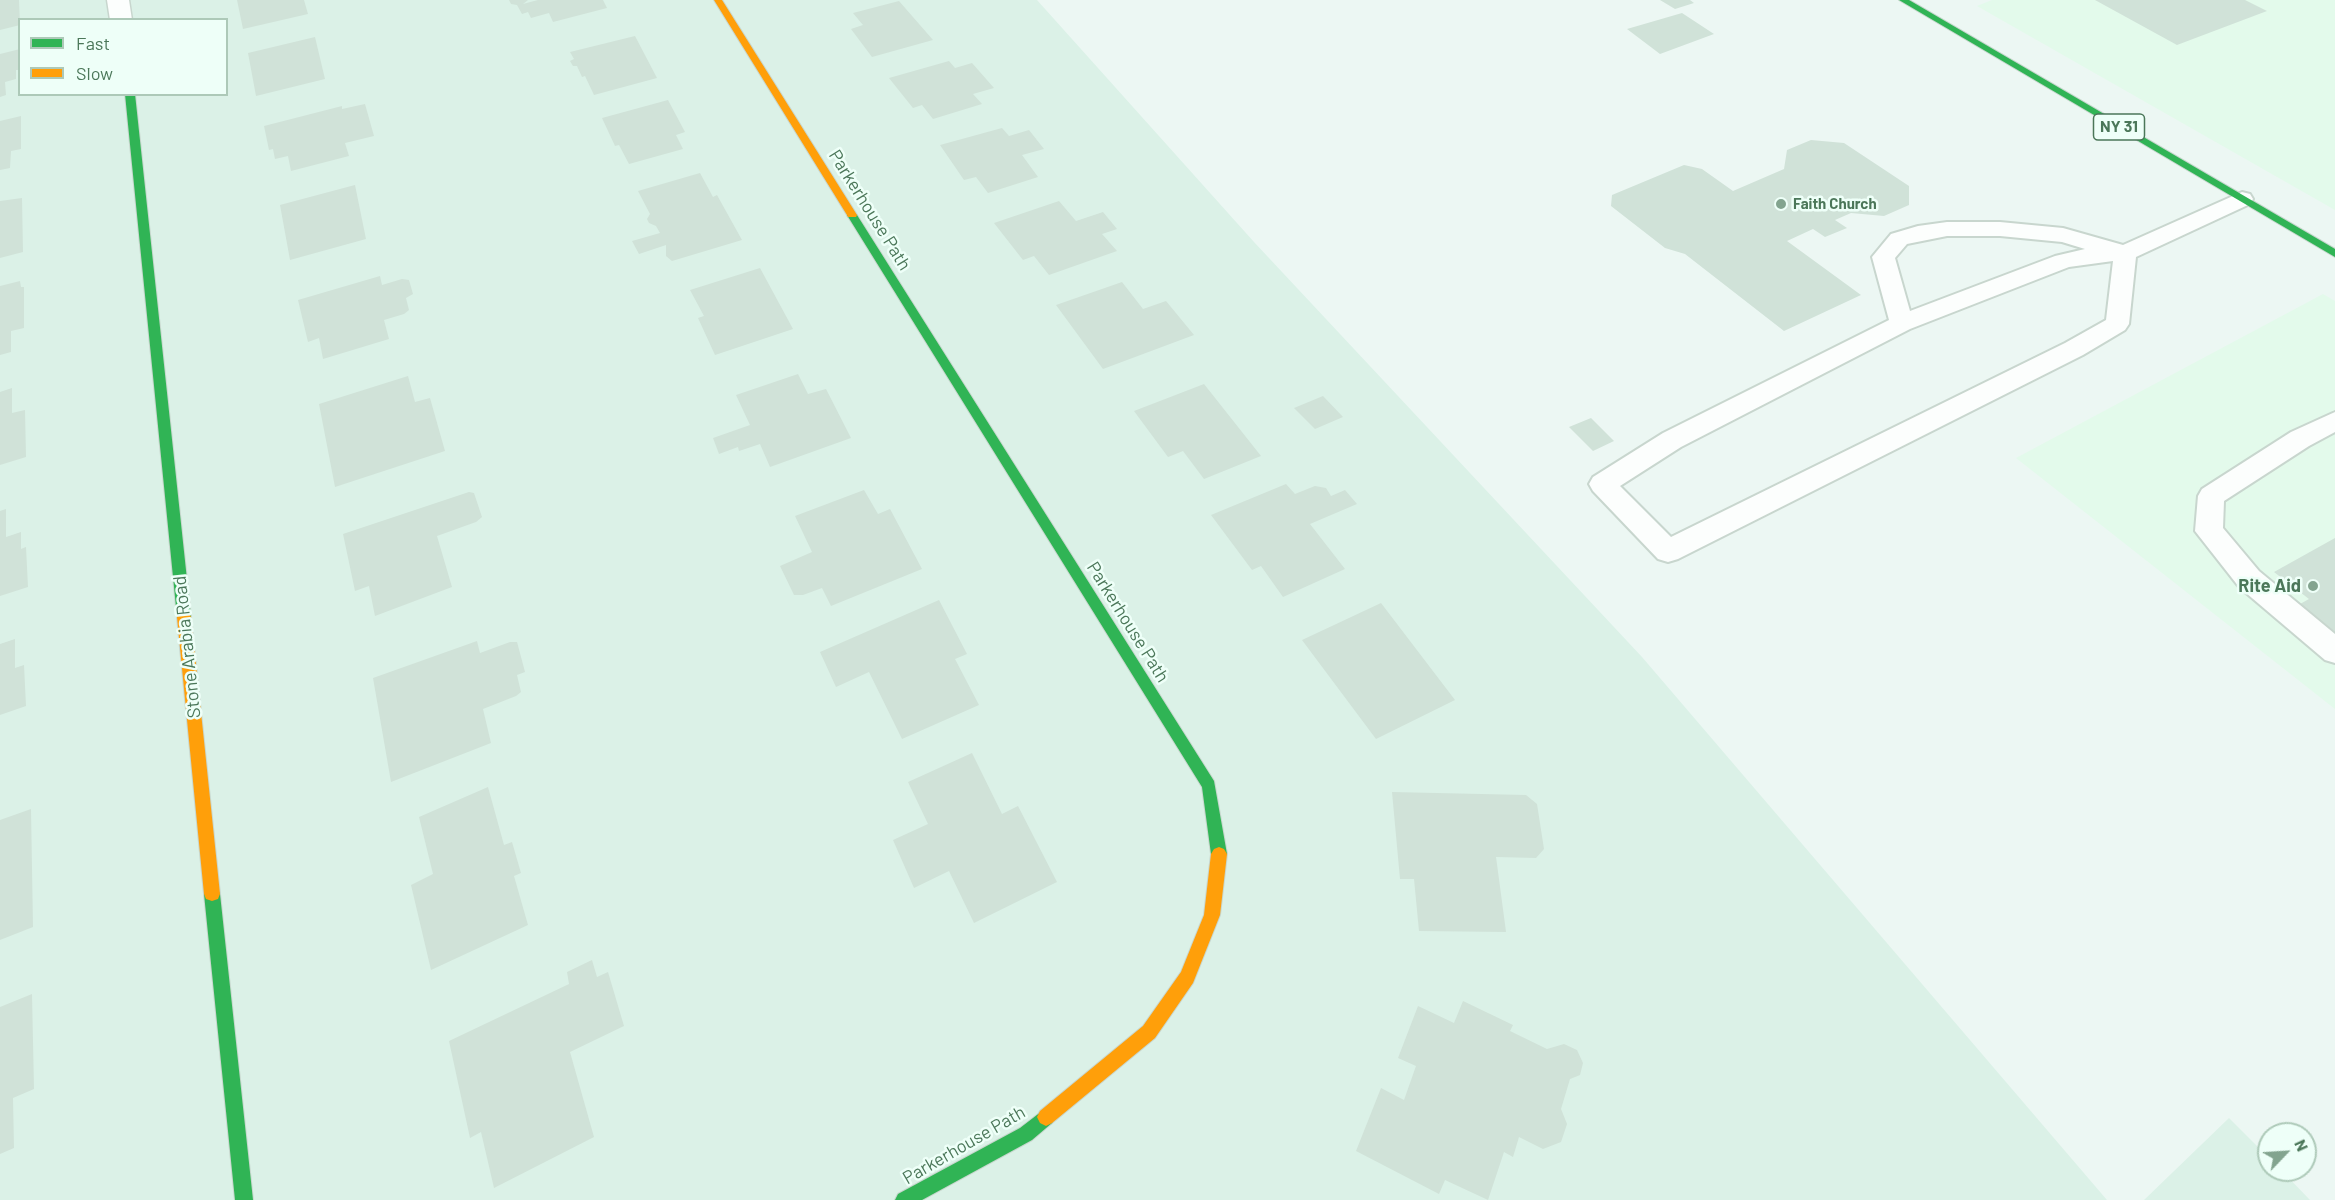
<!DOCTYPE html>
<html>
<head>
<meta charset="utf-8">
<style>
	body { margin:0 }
	#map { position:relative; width:2335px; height:1200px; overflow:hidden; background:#ecf7f3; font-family:Barlow,sans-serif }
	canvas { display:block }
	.legend { position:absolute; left:18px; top:18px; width:210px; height:78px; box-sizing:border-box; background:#eefff8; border:2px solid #adc9b8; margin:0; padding:8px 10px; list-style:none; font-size:18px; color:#4b7759 }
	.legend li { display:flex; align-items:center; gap:12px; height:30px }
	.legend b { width:30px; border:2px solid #adc9b8 }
	.north { position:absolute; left:2257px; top:1122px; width:60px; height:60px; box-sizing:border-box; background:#eefff8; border:2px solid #adc9b8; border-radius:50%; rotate:65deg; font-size:16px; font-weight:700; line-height:24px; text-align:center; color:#4b7759 }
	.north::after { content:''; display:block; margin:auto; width:21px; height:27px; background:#83a48f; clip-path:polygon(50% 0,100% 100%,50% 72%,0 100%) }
</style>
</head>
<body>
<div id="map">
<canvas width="2335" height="1200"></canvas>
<ul class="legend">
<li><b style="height:8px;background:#30b455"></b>Fast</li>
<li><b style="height:8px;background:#ff9f0a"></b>Slow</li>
</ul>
<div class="north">N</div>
</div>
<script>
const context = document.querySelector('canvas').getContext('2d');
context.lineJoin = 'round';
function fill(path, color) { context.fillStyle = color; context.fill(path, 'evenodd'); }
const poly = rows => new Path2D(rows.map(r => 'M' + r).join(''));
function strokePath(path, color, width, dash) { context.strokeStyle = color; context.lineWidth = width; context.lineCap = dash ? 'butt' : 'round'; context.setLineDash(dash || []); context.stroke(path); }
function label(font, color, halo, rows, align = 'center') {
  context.font = font + ' Barlow,sans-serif'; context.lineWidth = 5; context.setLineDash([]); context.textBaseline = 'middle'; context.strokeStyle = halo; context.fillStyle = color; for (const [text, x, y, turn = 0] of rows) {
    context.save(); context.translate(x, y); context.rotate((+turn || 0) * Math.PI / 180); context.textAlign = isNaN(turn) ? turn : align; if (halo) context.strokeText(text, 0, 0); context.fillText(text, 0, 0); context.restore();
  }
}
fill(poly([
	[0,0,1037,0,1254,242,1642,657,2107,1200,0,1200],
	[20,20,226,20,226,94,20,94],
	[2229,1118,2269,1158,2269,1170,2281,1170,2310,1200,2144,1200]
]), '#dbf1e7');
fill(poly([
	[1992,0,2335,0,2335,210,1977,6],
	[2323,294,2335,301,2335,709,2016,458]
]), '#e3faeb');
fill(poly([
	[0,0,19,0,20,25,0,30],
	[237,0,304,0,308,14,243,29],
	[509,0,528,0,523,4,538,0,603,0,607,8,553,22,549,13,531,18,528,12,522,14,517,5,511,4],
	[1660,0,1690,0,1694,3,1675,9],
	[2095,0,2245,0,2267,11,2177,45],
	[899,1,933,40,872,57,851,29,863,25,853,13],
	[1682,13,1714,34,1660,54,1627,29],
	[635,36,657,78,594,95,585,76,582,77,577,66,573,66,570,61,574,59,570,52],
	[315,37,325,79,256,96,248,53],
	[20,49,20,70,16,70,16,79,5,82,6,95,0,97,0,54],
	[949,61,955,68,972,63,994,88,973,94,982,104,933,119,922,105,913,108,889,78],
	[668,100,685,132,676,135,683,149,629,164,619,145,615,146,602,118],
	[365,104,374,136,345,143,349,156,291,171,288,156,275,159,273,149,269,150,264,126,342,106,342,109],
	[21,116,21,149,11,151,10,168,0,170,0,121],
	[1002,128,1009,136,1029,130,1044,149,1022,155,1038,177,988,193,976,177,964,180,940,145],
	[1811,140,1844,143,1909,186,1909,205,1884,216,1851,213,1835,220,1847,228,1825,237,1813,229,1787,241,1861,295,1784,331,1685,254,1665,248,1611,206,1612,195,1684,165,1702,169,1733,191,1784,169,1787,150],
	[700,173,713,197,717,195,742,240,672,261,666,256,666,245,639,254,632,241,660,233,656,226,649,223,647,219,650,214,638,191],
	[355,185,366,239,290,260,280,205],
	[22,198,23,252,0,258,0,201],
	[1059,201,1076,221,1103,212,1117,229,1102,234,1117,251,1049,275,1034,256,1023,260,994,223],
	[760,268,793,329,715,355,698,318,704,316,690,290],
	[380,276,382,285,402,279,409,280,413,294,406,298,409,310,404,314,384,320,389,339,323,359,319,338,308,342,298,300],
	[20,281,21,287,24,287,24,328,11,331,11,352,0,355,0,286],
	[1122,282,1143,309,1166,301,1194,335,1103,369,1056,305],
	[798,374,808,394,826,389,851,438,770,467,760,444,739,451,738,447,719,454,713,438,750,425,736,395],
	[408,376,415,402,430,398,445,451,335,487,319,404],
	[1204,384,1261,456,1204,479,1183,451,1168,457,1134,411],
	[12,388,12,413,25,410,26,457,0,465,0,392],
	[1323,396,1343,417,1315,429,1294,408],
	[1591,418,1614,441,1593,451,1569,427],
	[1286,484,1295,494,1315,486,1326,488,1331,496,1345,490,1357,504,1310,524,1345,569,1283,597,1261,566,1252,570,1211,515],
	[864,490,878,514,890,509,922,569,831,606,822,588,803,595,794,595,780,566,812,552,795,516],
	[469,492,474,493,482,517,476,522,437,536,452,587,375,616,369,586,355,591,343,534],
	[6,509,6,537,21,532,21,549,26,547,28,587,0,596,0,511],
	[2335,538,2335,643,2291,609,2309,599,2274,572],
	[939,600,967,654,955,659,979,705,902,739,869,672,836,687,820,652],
	[1381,603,1455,700,1376,739,1302,640],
	[15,639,15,668,24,665,26,706,0,715,0,644],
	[477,641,480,653,510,642,517,642,525,672,517,675,521,692,516,696,483,709,491,743,391,782,373,678],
	[972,753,1002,814,1018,806,1057,882,974,923,949,871,914,888,893,840,928,824,908,782],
	[488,787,504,845,512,842,521,873,514,876,528,925,431,970,411,885,433,874,419,817],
	[1392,792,1526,795,1537,804,1544,849,1536,858,1496,857,1506,932,1419,931,1414,879,1400,879],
	[31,809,33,927,0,940,0,820],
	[592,960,597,977,608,972,624,1026,570,1052,594,1137,494,1188,481,1132,470,1138,449,1041,569,984,567,972],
	[32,994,34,1089,13,1098,14,1148,0,1154,0,1007],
	[1463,1001,1513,1025,1510,1031,1547,1049,1564,1044,1577,1050,1583,1063,1580,1075,1570,1079,1561,1109,1567,1124,1561,1142,1543,1149,1519,1137,1513,1157,1504,1152,1488,1200,1445,1180,1439,1194,1356,1151,1381,1088,1404,1100,1416,1066,1398,1058,1418,1006,1454,1023]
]), '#d0e2d8');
const lane = poly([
	[2242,192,2250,194,2253,199,2250,204,2136,257,2129,324,2125,330,2083,355,1678,559,1668,562,1658,559,1593,491,1589,484,1593,477,1663,433,1889,320,1872,257,1891,234,1918,226,1947,222,2000,222,2063,228,2123,245,2242,192],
	[1947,236,2000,236,2062,242,2085,249,2055,256,1910,311,1895,258,1907,244,1947,236],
	[2113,261,2106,320,2065,343,1671,537,1620,486,1681,447,1910,329,2069,267,2113,261],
	[2335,412,2335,432,2309,446,2224,501,2223,528,2259,571,2335,634,2335,663,2325,660,2239,587,2195,531,2198,496,2202,489,2291,432,2335,412]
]);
const street = poly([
	[107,0,129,0,132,20,110,20,107,0]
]);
const fast = poly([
	[1899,0,1909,0,2335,249,2335,257,1899,0],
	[125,94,135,94,191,617,189,621,184,622,179,621,177,617,125,94],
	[852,212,857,215,1214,781,1227,854,1224,859,1219,861,1214,859,1211,854,1202,787,847,215,852,212],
	[212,887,218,889,220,894,253,1200,235,1200,204,894,206,889,212,887],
	[1046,1108,1052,1111,1055,1117,1052,1123,1032,1140,922,1200,895,1200,898,1194,1020,1128,1046,1108]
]);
const slow = poly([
	[714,0,722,0,857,215,856,217,848,217,847,215,714,0],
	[184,612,189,613,191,617,220,894,218,899,212,901,206,899,204,894,177,617,179,613,184,612],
	[1219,847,1224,849,1227,854,1220,915,1193,983,1155,1038,1052,1123,1046,1126,1040,1123,1037,1117,1040,1111,1143,1026,1181,972,1204,915,1211,854,1214,849,1219,847]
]);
strokePath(lane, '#c8d6ce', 4);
strokePath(street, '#c8d6ce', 3);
strokePath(fast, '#c8d7ce', 2);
strokePath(slow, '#c8d7ce', 2);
fill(lane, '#fcfefd');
fill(street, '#fcfefd');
fill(fast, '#30b455');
fill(slow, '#ff9f0a');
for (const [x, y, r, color] of [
	[1781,204,6,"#83a48f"],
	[2313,586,6,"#83a48f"]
]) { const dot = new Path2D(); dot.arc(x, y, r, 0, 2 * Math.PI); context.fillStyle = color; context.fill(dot); strokePath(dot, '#eefff8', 2); }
label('bold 15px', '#4b7759', '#eefff8', [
	["Faith Church",1793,204]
], 'left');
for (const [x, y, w] of [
	[2119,127,51]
]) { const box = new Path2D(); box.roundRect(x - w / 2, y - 13, w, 26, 4.5); context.fillStyle = '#eefff8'; context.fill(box); strokePath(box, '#4b7759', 1.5); }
label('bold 16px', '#4b7759', null, [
	["NY 31",2119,127]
]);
label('18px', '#4b7759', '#eefff8', [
	["Parkerhouse Path",870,210,58],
	["Parkerhouse Path",1128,622,58],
	["Stone Arabia Road",187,647,-96],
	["Parkerhouse Path",964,1145,-30]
]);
label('bold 18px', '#4b7759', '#eefff8', [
	["Rite Aid",2301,586]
], 'right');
</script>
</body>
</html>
